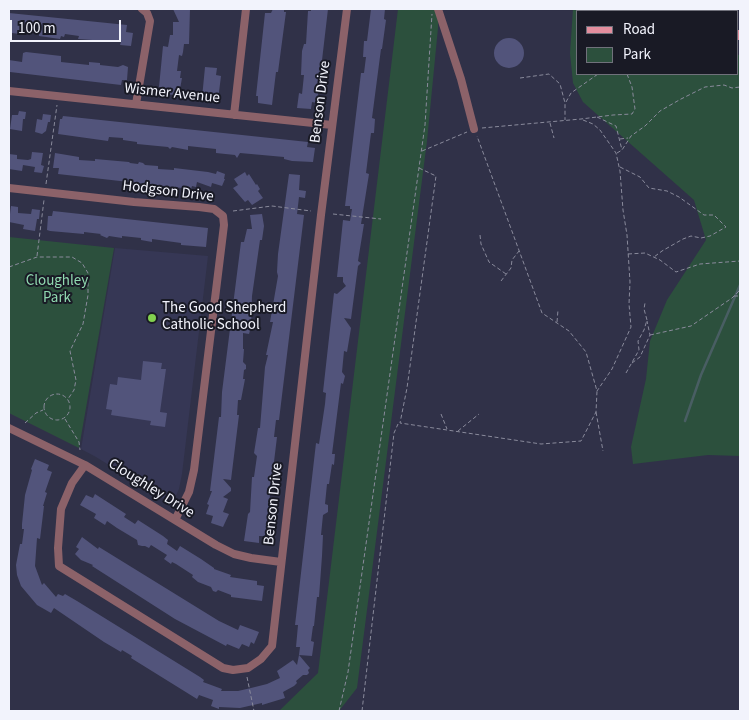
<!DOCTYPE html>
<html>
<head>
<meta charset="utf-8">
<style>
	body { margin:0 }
	#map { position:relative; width:749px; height:720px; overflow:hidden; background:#303148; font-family:"Source Sans 3",sans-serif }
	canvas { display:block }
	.frame { position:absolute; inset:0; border:10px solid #f2f3fc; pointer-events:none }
	.legend { position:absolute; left:576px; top:10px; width:162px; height:65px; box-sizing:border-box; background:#191a25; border:1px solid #70717b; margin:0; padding:6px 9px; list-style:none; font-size:15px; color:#f2f3fc }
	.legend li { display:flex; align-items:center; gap:10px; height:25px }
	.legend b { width:25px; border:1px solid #70717b }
	.scale { position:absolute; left:10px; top:20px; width:111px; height:22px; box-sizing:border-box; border:2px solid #f2f3fc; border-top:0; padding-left:6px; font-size:15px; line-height:18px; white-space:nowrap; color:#f2f3fc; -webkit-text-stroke:4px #191a25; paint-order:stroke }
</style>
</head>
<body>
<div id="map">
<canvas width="749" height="720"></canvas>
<div class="frame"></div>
<ul class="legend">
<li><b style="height:6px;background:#e38e9e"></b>Road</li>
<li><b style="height:14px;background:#2c503d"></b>Park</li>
</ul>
<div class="scale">100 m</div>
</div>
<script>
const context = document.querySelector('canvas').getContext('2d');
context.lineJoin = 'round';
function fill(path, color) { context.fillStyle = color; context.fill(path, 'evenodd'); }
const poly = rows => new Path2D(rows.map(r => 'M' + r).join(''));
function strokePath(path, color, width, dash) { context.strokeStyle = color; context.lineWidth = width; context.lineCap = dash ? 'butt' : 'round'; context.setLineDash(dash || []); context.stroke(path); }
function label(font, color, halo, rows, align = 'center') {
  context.font = font + ' "Source Sans 3",sans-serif'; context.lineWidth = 4; context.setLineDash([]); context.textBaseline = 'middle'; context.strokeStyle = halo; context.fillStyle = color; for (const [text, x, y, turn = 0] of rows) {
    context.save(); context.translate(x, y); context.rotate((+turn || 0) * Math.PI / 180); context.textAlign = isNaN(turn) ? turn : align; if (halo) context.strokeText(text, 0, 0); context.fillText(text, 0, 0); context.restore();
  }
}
fill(poly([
	[115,248,208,256,182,474,179,489,172,504,96,457,81,449]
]), '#363755');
fill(poly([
	[398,9,438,9,438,28,427,141,357,688,339,711,279,711,318,673],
	[573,9,583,9,591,11,578,11,578,74,738,74,738,55,740,55,740,456,708,455,633,464,631,447,646,379,650,341,667,300,706,240,694,200,583,102,573,83,570,53],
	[9,237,114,248,79,448,9,413]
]), '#2c503d');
strokePath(poly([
	[685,421,701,375,740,285]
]), '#495e63', 2.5);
fill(poly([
	[173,9,190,9,189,44,184,44,183,52,182,56,179,55,177,71,181,71,180,78,182,78,180,89,176,89,176,95,161,94,162,87,159,87,163,46,168,47,170,35,173,35,173,22,179,22],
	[273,9,284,9,284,12,286,12,278,72,276,72,272,105,258,103,258,96,256,96,265,13,271,13],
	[311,9,328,9,317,103,312,102,311,109,297,108,299,93,302,94,304,75,301,75,302,51,304,44,306,44,308,11,311,11],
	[371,9,385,9,384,19,386,20,382,49,381,49,372,118,375,119,374,133,371,133,366,173,369,174,361,224,364,224,358,261,361,263,358,266,351,319,344,318,351,328,347,352,344,351,342,372,345,376,343,384,341,383,332,454,335,454,334,465,332,464,329,484,327,484,325,504,328,505,328,512,323,515,321,535,323,535,322,556,319,597,317,597,314,626,313,626,311,641,314,642,312,656,299,655,300,647,296,647,298,625,295,625,316,443,319,444,325,404,326,393,323,392,334,293,337,294,346,286,343,282,343,277,337,277,343,220,350,221,352,209,350,209,350,206,345,206,361,73,364,73,366,57,363,57,364,41,367,41],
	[9,13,127,25,126,32,133,33,131,46,120,45,121,42,78,39,79,36,65,34,64,37,61,36,60,39,39,36,39,32,24,30,24,32,20,31,20,34,12,33,9,32],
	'494 53a15 15 0 1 1 30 0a15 15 0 1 1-30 0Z',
	[26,52,61,56,61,62,89,65,89,62,100,63,100,65,118,67,123,65,128,67,127,80,122,80,121,85,10,72,9,60,22,62,23,53],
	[205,67,217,68,216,75,221,76,218,100,202,98],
	[19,111,26,112,25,119,23,119,22,131,10,129,12,115,18,115],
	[43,114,51,115,50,122,48,122,46,131,42,134,35,132,37,119,42,120],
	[63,116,308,142,307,147,315,148,313,162,292,161,284,159,284,157,240,153,237,158,235,155,216,153,216,149,188,146,188,150,172,147,170,149,168,147,137,144,137,142,123,140,123,138,109,137,108,141,58,134,60,119,62,119],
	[32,152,43,153,41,165,44,166,42,173,34,172,35,167,23,165,22,171,9,169,9,154,17,155,17,159,28,160,31,159],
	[55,153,79,157,79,160,95,161,95,159,129,162,130,163,138,164,139,162,143,163,145,165,158,166,158,169,174,170,174,168,208,172,216,174,217,171,225,174,224,179,225,179,222,186,212,183,211,187,197,182,196,187,192,186,191,189,58,174,59,168,53,168],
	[245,172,247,176,249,174,256,185,257,184,260,189,258,191,263,198,252,205,248,200,245,202,233,188,238,185,234,179],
	[289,174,300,175,299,190,306,191,305,198,299,197,297,214,304,215,279,420,276,420,274,437,277,437,265,536,259,536,259,543,244,541,248,514,250,512,252,477,254,477,257,456,254,453,258,428,260,428,265,367,268,355,266,355,273,322,270,322,278,276,277,272,278,254],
	[11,206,18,207,18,213,31,214,32,209,40,210,39,219,37,219,35,231,23,229,24,225,9,222],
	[53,211,208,228,206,247,181,245,181,243,152,239,152,242,141,240,141,238,122,236,122,238,109,236,107,238,100,235,101,234,84,232,84,234,50,231,47,230,48,216,52,216],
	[262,214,264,226,262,240,260,240,252,296,251,327,249,334,243,333,243,349,244,349,243,362,246,365,246,369,244,370,243,379,245,379,241,400,238,400,237,415,239,415,231,480,223,479,231,488,231,491,223,497,228,499,223,512,229,514,223,527,211,523,213,516,206,514,209,505,207,504,212,491,210,491,219,417,221,417,222,392,241,242,244,242,247,229,252,229,250,215],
	[143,361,162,363,161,369,166,369,160,412,167,413,165,427,150,425,151,421,111,415,112,410,106,409,110,384,117,385,118,377,141,380],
	[35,459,49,465,47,470,52,472,45,492,47,493,43,506,44,506,40,539,37,538,35,566,42,585,44,583,56,597,58,594,63,596,65,594,77,601,200,677,204,680,203,682,222,689,221,691,238,691,251,688,267,684,280,678,277,671,293,660,297,665,299,655,310,668,308,670,309,673,307,675,303,675,296,681,297,683,294,686,283,692,285,698,262,705,262,703,240,708,219,707,219,709,211,706,213,700,199,695,197,699,139,663,131,658,132,656,122,650,121,652,104,642,54,608,51,613,37,605,21,586,17,575,16,565,20,544,22,544,24,529,22,529,22,524,25,495,32,470,31,469],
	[95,494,126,514,124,517,135,524,138,520,163,536,168,540,167,544,177,551,180,546,201,559,214,568,214,569,231,575,230,577,257,581,257,585,264,586,262,601,231,597,231,595,218,590,216,592,213,591,211,587,198,582,192,577,193,575,176,564,172,562,171,564,164,559,167,555,151,545,149,548,145,546,142,546,138,545,137,540,117,528,107,521,105,525,94,518,96,514,80,505,86,495,93,498],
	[82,537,98,549,99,547,219,621,238,630,240,625,259,632,254,644,251,642,249,647,242,644,239,649,227,644,226,646,175,619,92,566,93,565,81,560,75,554,79,549,76,547]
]), '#52547b');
strokePath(poly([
	[520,78,549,74,560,84,565,103,565,120],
	[566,102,571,93,598,74],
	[597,117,616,126,622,150],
	[583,120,593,124,600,130,616,153,620,171,623,210,627,235,630,282,629,304,631,327,612,369,597,391],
	[550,123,554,138],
	[482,128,581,119,613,115,632,114,635,109,632,87,627,74],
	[620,139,628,138],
	[422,151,467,132],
	[617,153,622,150,631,136,645,126,660,111,681,99,705,87,724,85,732,88,740,87],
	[620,167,640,177,649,188,667,191,679,197,704,215,714,215,726,227,710,236,701,238,691,236,683,239,662,251,654,257],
	[419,168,436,176,407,388,400,423,541,444,581,441,596,412,597,391,586,352,569,331,542,313,477,136],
	[46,184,57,105],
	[233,211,272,206,311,211],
	[333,214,381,219],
	[480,235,481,244,489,262,506,274],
	[628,254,645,253,660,260,676,272,700,264,740,261],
	[37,256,44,200],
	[9,267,37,257,72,257,82,263,88,273,88,295,83,324,70,351,76,380,74,390,68,399],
	[501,281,511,268,512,260,519,251],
	[734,296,740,296],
	[557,322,558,310],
	[650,335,691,326,732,298,740,290],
	[632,363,640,357,650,335,647,321],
	[626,373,639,350,638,341,644,330,647,320,644,309,645,303],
	'44 407a13 13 0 1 1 26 0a13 13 0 1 1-26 0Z',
	[596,412,603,451],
	[441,414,447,429],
	[65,419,79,442,80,450],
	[25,423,36,413,43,410],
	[458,431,479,414],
	[247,677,254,711],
	[339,711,348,672,425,125,432,14],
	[362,711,394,433,398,424]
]), '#8a8b9c', 1, [4, 2.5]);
strokePath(poly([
	[438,9,461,79,474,129],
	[9,91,332,125],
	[136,104,150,21,147,13,142,9],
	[234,115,246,9],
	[9,188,134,202,199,207,214,209,223,216,224,225,194,470,189,492,175,520],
	[9,428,85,465,216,545,234,554,251,558,281,562],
	[85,465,72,483,61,509,58,548,59,566,223,668,233,670,248,668,261,659,272,646,321,215,347,9]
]), '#8c6269', 8);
strokePath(poly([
	[645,9,651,11],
	[738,35,740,35]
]), '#e38e9e', 10);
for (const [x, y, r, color] of [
	[152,318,5,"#82d04f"]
]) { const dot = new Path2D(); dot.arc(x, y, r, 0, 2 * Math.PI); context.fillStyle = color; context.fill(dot); strokePath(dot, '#191a25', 2); }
label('15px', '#f2f3fc', '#191a25', [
	["Wismer Avenue",172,94,6],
	["Benson Drive",321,102,-83],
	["Hodgson Drive",168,192,7],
	["Cloughley Drive",151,489,32],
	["Benson Drive",274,504,-84]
]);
label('15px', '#90d9b0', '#191a25', [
	["Cloughley",57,282],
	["Park",57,299]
]);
label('15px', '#f2f3fc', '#191a25', [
	["The Good Shepherd",162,309],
	["Catholic School",162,326]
], 'left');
</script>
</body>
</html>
